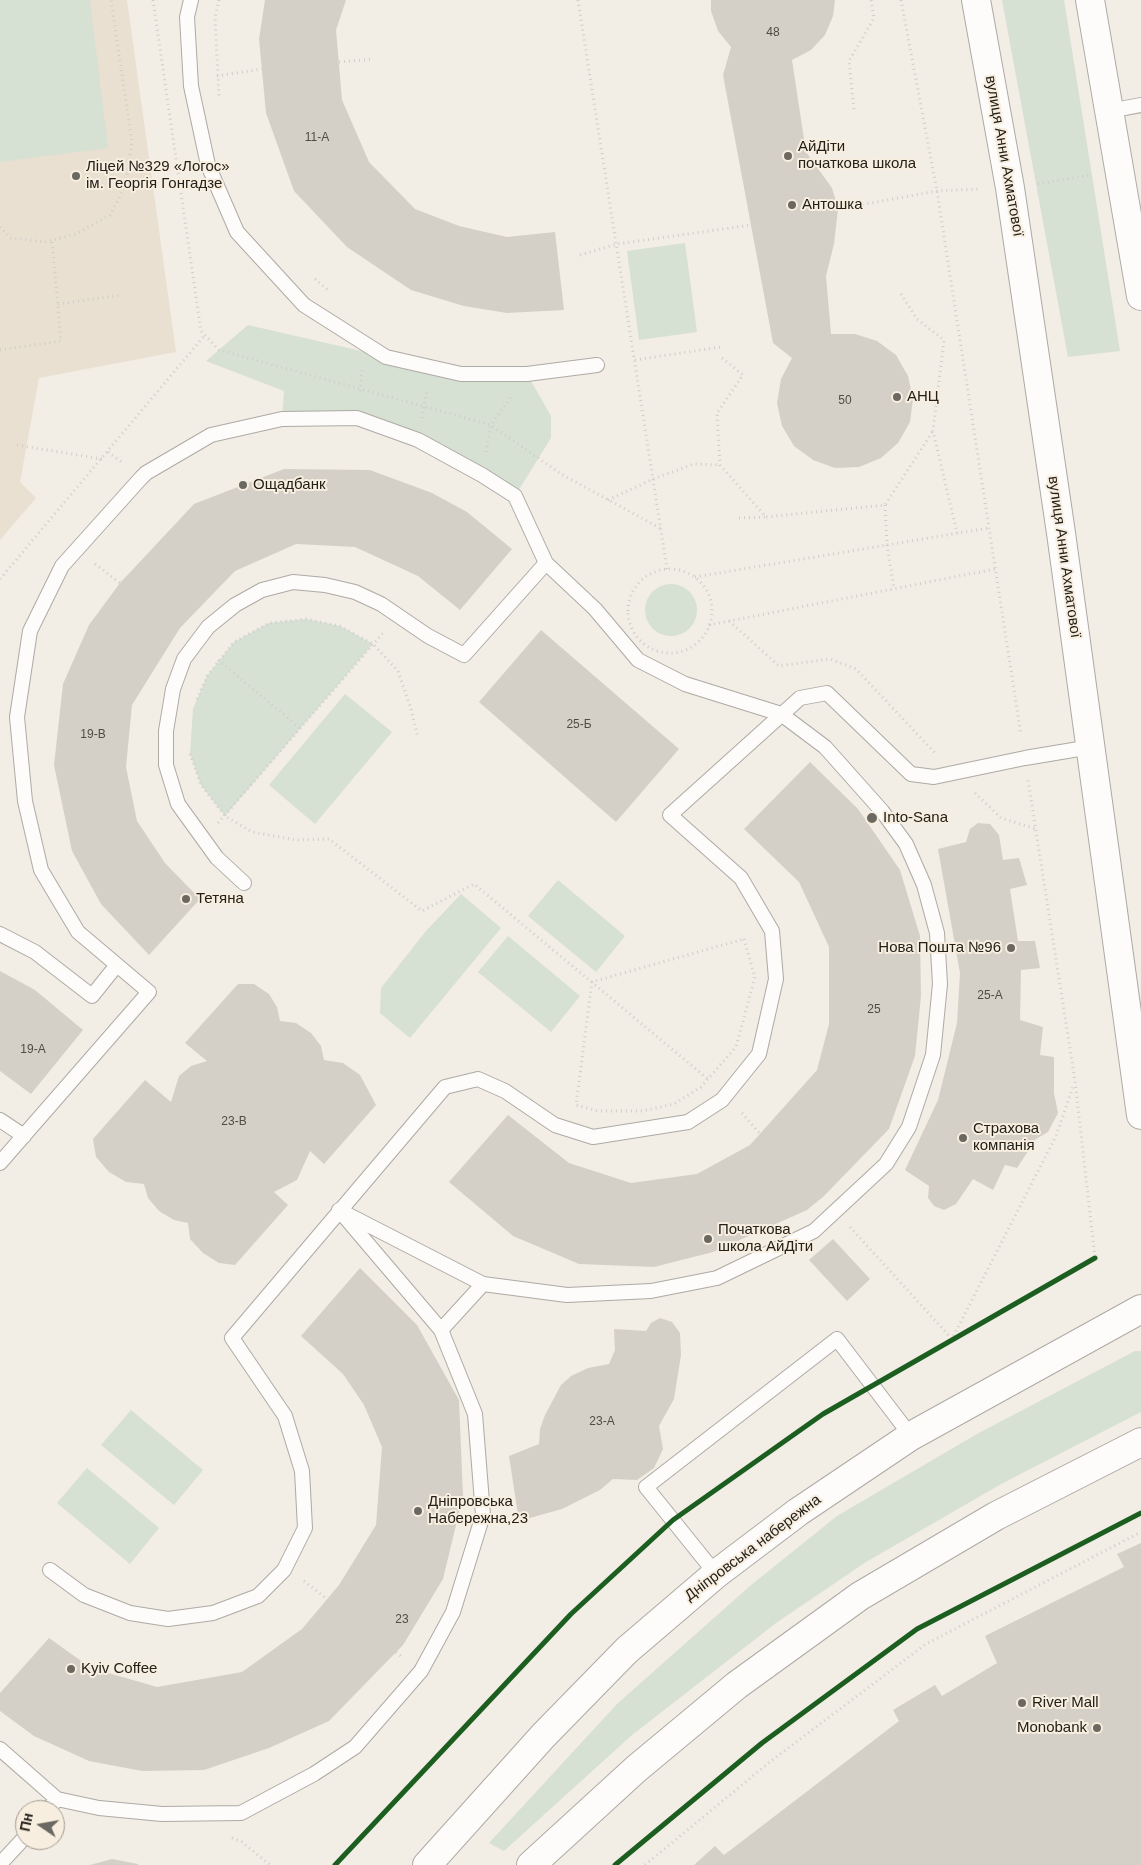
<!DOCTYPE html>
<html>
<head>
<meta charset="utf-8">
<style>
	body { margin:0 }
	#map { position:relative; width:1141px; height:1865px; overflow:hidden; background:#f2ede5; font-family:Helvetica,sans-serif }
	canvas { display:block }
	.north { position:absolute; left:15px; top:1800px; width:50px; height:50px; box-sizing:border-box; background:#f8eedf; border:1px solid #a39c90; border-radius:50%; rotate:282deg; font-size:14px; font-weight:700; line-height:20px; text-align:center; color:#23201a }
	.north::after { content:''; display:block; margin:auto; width:18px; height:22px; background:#6b6861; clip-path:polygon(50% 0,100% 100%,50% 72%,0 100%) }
</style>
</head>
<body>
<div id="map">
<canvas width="1141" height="1865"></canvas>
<div class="north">Пн</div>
</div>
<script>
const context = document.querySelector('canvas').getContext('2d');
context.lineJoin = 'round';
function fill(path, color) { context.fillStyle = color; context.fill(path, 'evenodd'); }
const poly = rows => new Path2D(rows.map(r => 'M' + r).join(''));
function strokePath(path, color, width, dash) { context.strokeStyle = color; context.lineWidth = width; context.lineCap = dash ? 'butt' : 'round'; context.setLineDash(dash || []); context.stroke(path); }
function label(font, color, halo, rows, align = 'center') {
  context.font = font + ' Helvetica,sans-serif'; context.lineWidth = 4; context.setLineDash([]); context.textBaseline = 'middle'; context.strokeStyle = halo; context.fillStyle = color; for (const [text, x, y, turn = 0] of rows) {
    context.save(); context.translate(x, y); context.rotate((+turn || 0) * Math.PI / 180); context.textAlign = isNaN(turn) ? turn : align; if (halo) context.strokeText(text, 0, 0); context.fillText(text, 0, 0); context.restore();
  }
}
fill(poly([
	[0,0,127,0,176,352,39,378,20,482,36,498,0,540]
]), '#e9e0d1');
fill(poly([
	[0,0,90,0,108,148,0,162],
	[1002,0,1064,0,1120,351,1068,357],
	[685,243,697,332,639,340,627,251],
	[248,325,461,374,527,374,551,416,551,438,515,496,482,475,357,418,282,419,284,391,206,361],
	'645 610a26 26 0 1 1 52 0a26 26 0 1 1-52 0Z',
	[306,619,340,626,373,644,225,816,201,785,190,754,193,709,207,676,234,642,269,623],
	[345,694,392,732,315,824,269,785],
	[558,880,625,936,596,972,528,916],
	[461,894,501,928,410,1038,380,1013,381,988,426,931],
	[508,936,580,996,551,1032,478,972],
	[1135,1351,1141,1351,1141,1412,1003,1483,866,1562,776,1623,632,1735,504,1851,489,1843,617,1704,750,1586,837,1516,977,1434],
	[131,1410,203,1470,174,1505,101,1445],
	[87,1468,159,1528,130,1564,57,1503]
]), '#d6e0d3');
fill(poly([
	[265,0,346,0,336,30,342,100,369,162,415,209,459,226,507,237,555,232,564,310,507,313,464,306,411,290,347,247,294,191,266,113,259,39],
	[711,0,835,0,833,16,825,35,811,50,792,60,806,152,832,188,838,209,834,244,826,276,831,334,855,334,877,341,896,355,908,376,913,399,910,422,898,443,881,458,859,467,835,468,813,460,794,446,782,426,777,403,781,379,792,358,773,343,723,75,731,47,718,31,711,11],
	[284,469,370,470,432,493,467,512,512,549,460,610,418,576,355,547,296,544,235,571,180,628,132,705,126,767,137,821,165,863,200,899,149,955,101,904,72,851,54,765,63,684,89,625,120,583,194,504],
	[541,630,679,749,616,822,479,702],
	[810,762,858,809,900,870,920,936,921,996,915,1056,889,1129,824,1196,807,1210,713,1252,654,1267,579,1264,513,1236,449,1182,508,1115,569,1163,631,1183,697,1174,750,1145,817,1070,829,1024,829,947,799,882,744,829],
	[978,823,990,824,999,835,1003,860,1019,858,1027,885,1010,889,1018,941,1035,941,1040,968,1021,970,1020,1020,1043,1027,1040,1055,1054,1057,1054,1093,1058,1113,1048,1132,1036,1139,1017,1168,1005,1165,993,1190,973,1179,956,1204,944,1210,934,1206,928,1198,929,1186,905,1170,938,1100,957,1023,960,973,938,849,966,842,970,829],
	[0,971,35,990,83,1030,31,1094,0,1071],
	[238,984,254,984,269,994,277,1007,280,1021,296,1023,311,1033,321,1046,324,1060,343,1063,360,1075,376,1105,324,1164,310,1151,297,1180,274,1192,288,1205,235,1265,219,1263,203,1253,190,1239,188,1223,174,1220,159,1211,148,1198,144,1184,126,1182,109,1172,96,1157,93,1139,145,1080,171,1102,179,1076,191,1066,207,1061,185,1043],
	[833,1239,870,1279,847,1301,809,1260],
	[360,1268,417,1325,459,1400,463,1496,443,1579,403,1645,329,1721,269,1748,204,1770,142,1771,89,1761,34,1736,0,1711,0,1693,49,1638,91,1668,157,1687,242,1672,302,1629,339,1585,376,1525,382,1447,364,1405,343,1374,301,1336],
	[660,1318,672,1322,680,1333,681,1355,674,1399,659,1426,663,1449,654,1468,637,1480,613,1479,600,1490,562,1509,519,1521,509,1456,539,1444,540,1429,545,1415,561,1385,571,1376,588,1368,609,1364,615,1350,614,1329,646,1331,651,1323],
	[1141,1543,1141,1865,694,1865,715,1846,724,1855,899,1721,893,1710,935,1685,942,1696,997,1663,985,1636,1124,1567,1117,1554],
	[112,1859,138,1864,138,1865,90,1865]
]), '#d5d0c7');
const lane = poly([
	[191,0,187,17,191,86,208,165,237,232,304,305,386,357,461,374,527,374,597,365],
	[1109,111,1141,105],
	[244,883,217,858,178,804,166,765,166,731,173,689,184,659,208,627,235,605,262,590,293,582,325,585,355,592,381,604,428,636,464,655,546,563],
	[0,934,35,952,92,996,116,966],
	[0,1120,24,1136],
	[0,1163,149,992,78,932,41,870,25,801,17,717,30,631,62,566,141,478,146,473,211,435,282,419,357,418,418,440,482,475,515,496,546,563,595,609,638,660,685,684,781,714,825,747,882,811,906,844,924,885,937,933,940,984,933,1055,909,1127,886,1164,814,1231,717,1278,651,1291,567,1295,483,1284,339,1210,441,1330,475,1414,483,1515,453,1612,421,1671,355,1747,314,1774,241,1813,162,1814,99,1808,57,1799,0,1749],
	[441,1330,483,1284],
	[50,1570,84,1595,130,1613,168,1619,213,1613,258,1596,284,1570,305,1528,302,1471,285,1416,232,1338,445,1087,478,1079,505,1091,555,1125,593,1137,688,1122,722,1100,759,1054,776,979,772,931,741,878,670,815,800,698,827,693,911,774,934,777,1025,758,1091,747],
	[716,1574,646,1487,837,1339,911,1436],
	[48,1810,57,1799],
	[0,1864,25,1837]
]);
const secondary = poly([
	[976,0,1010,188,1061,533,1141,1115],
	[1090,0,1141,296],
	[427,1865,543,1736,627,1650,716,1574,798,1512,911,1436,1141,1309],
	[531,1865,636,1769,737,1685,860,1596,996,1516,1141,1442]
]);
strokePath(lane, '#aeaaa4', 16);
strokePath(secondary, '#aeaaa4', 30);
strokePath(poly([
	[153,0,201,331,219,350,491,425,561,474,660,528],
	[219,0,215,17,219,97],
	[578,0,667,569],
	[901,0,937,191,1021,735],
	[339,62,374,59],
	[217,76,262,69],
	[854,109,849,61,874,18,871,0],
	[1038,184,1091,175],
	[838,209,937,191,980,189],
	[0,227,11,238,45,242,76,234,110,215,125,187,132,143,111,0],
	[580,255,617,244,751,225],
	[315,279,329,291],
	[901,294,917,319,944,340,933,431,957,533],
	[58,304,121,295],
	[0,350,61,341,52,240],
	[722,358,743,375,717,413,720,465,766,517,885,505,933,431],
	[635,360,721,347],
	[360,391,362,370],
	[422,418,427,390],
	[17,445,102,459],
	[108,452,123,463],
	[486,452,491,425,511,397],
	[608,500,653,479,694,464,720,465],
	[885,505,887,545,894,589],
	[739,518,766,517],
	[95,564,120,583],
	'628 611a42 42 0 1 1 84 0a42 42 0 1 1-84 0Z',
	[695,577,989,528],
	[0,579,205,335],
	[729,621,779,666,830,659,856,669,935,753],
	[709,625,995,569],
	[218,660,300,728],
	[197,699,207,676,234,642,269,623,306,619,340,626,373,644,398,671,411,709,418,738],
	[190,754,201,785,225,816,252,832,296,840,329,839,422,911,474,884,709,1080],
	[975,793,1001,818,1036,829],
	[218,823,383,633],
	[744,939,755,977,736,1047,701,1087,674,1104,642,1111,598,1111,576,1105,592,982,744,939],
	[742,1113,761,1135],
	[850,1227,952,1339,1056,1136,1074,1084],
	[892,1374,1095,1258,1075,1081,1028,780],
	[692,1506,823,1414,852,1397],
	[304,1581,327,1599],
	[396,1652,403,1658],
	[232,1838,242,1842,270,1865],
	[335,1865,571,1614,656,1535],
	[645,1865,771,1761,926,1644,1141,1532]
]), '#cfcdcb', 3, [1, 4]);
strokePath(lane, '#fdfcfb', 14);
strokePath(secondary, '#fdfcfb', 28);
strokePath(poly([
	[335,1865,571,1614,673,1520,823,1414,1095,1258],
	[615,1865,762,1743,917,1629,1141,1513]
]), '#1b5e20', 5);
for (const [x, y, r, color] of [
	[788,156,5,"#6b6861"],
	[76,176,5,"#6b6861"],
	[792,205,5,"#6b6861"],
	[897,397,5,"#6b6861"],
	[243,485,5,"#6b6861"],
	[872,818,6,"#6b6861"],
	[186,899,5,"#6b6861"],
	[1011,948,5,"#6b6861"],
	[963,1138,5,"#6b6861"],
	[708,1239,5,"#6b6861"],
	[418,1511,5,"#6b6861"],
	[71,1669,5,"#6b6861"],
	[1022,1703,5,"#6b6861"],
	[1097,1728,5,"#6b6861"]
]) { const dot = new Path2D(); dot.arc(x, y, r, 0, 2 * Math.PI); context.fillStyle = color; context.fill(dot); strokePath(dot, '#f8eedf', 2); }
label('12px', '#504c45', null, [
	["48",773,33],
	["11-А",317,138],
	["50",845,401],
	["25-Б",579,725],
	["19-В",93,735],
	["25-А",990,996],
	["25",874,1010],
	["19-А",33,1050],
	["23-В",234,1122],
	["23-А",602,1422],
	["23",402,1620]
]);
label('15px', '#23201a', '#f8eedf', [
	["АйДіти",798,147],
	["початкова школа",798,164],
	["Ліцей №329 «Логос»",86,167],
	["ім. Георгія Гонгадзе",86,184],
	["Антошка",802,205],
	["АНЦ",907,397],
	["Ощадбанк",253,485],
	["Into-Sana",883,818],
	["Тетяна",196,899],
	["Нова Пошта №96",1001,948,"right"],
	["Страхова",973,1129],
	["компанія",973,1146],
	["Початкова",718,1230],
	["школа АйДіти",718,1247],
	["Дніпровська",428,1502],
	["Набережна,23",428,1519],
	["Kyiv Coffee",81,1669],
	["River Mall",1032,1703],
	["Monobank",1087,1728,"right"]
], 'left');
label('15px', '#23201a', '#f8eedf', [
	["вулиця Анни Ахматової",1004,156,80],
	["вулиця Анни Ахматової",1064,557,82],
	["Дніпровська набережна",753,1548,-37]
]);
</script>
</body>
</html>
